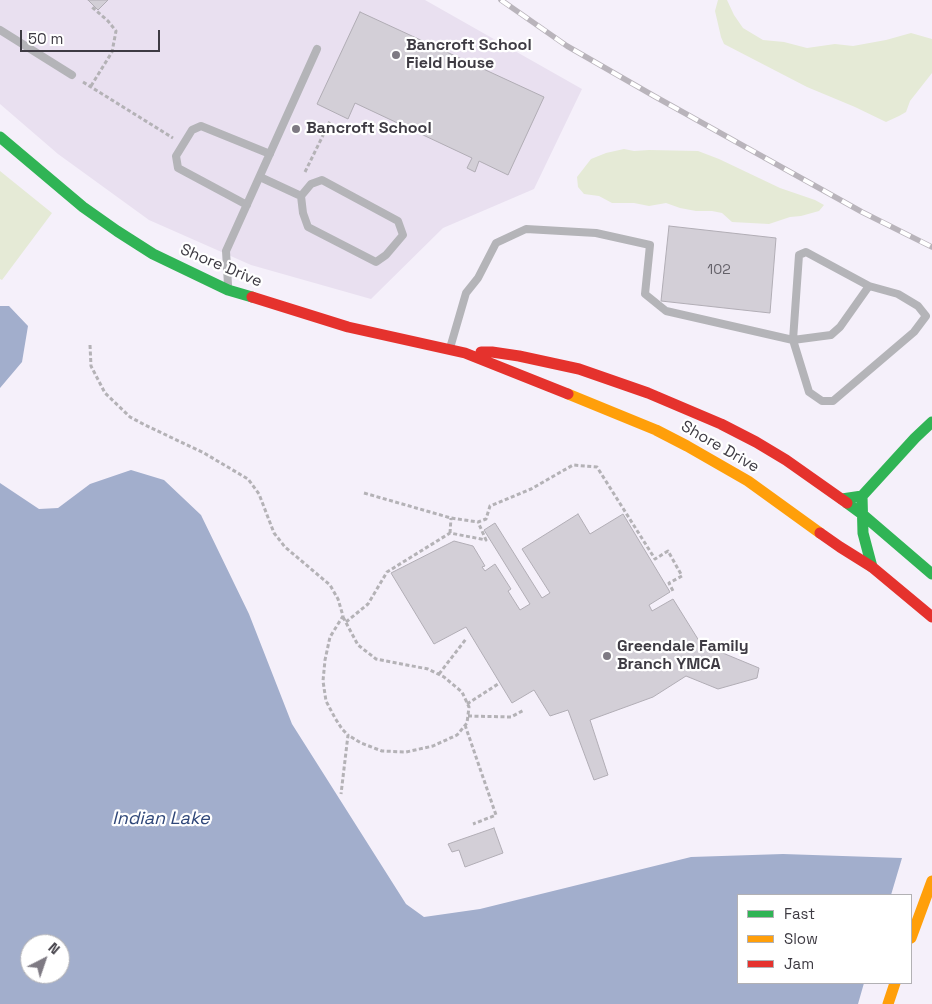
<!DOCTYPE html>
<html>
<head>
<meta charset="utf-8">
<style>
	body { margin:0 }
	#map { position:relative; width:932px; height:1004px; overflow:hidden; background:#f5f0fa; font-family:"Space Grotesk",sans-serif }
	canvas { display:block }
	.legend { position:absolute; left:737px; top:894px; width:175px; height:90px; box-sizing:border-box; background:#fff; border:1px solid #b2b1b4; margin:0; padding:6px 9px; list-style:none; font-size:15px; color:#3e3b43 }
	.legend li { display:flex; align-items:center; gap:10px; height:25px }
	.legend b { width:25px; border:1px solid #b2b1b4 }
	.north { position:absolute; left:20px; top:934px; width:50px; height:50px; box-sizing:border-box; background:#fff; border:1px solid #b2b1b4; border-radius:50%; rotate:41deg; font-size:14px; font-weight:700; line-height:20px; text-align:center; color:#3e3b43 }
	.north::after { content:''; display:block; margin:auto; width:18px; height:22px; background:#7e7a83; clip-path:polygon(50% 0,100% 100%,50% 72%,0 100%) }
	.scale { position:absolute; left:20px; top:30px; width:140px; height:22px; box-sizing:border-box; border:2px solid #3e3b43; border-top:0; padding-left:6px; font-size:15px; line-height:18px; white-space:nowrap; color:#3e3b43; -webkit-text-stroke:4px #fff; paint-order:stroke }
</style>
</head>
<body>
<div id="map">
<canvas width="932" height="1004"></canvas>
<ul class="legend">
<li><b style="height:6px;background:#30b455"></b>Fast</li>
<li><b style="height:6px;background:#ff9f0a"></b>Slow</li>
<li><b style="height:6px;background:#e5322d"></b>Jam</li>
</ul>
<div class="north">N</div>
<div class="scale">50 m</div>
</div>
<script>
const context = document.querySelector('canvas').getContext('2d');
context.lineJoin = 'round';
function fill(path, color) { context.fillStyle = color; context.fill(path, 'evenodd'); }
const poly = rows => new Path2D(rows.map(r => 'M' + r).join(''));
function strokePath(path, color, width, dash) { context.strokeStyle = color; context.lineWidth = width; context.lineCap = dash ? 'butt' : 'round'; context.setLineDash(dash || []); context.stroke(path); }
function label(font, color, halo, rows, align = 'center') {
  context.font = font + ' "Space Grotesk",sans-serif'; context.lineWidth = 4.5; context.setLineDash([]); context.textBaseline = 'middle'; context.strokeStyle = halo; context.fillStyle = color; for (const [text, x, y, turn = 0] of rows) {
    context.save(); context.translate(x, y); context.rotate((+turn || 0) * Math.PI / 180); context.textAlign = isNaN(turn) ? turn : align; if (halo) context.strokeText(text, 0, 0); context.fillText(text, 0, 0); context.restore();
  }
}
fill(poly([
	[0,0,425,0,582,89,534,189,443,228,371,299,251,265,149,220,58,154,0,104]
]), '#e9e0f0');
fill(poly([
	[718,0,727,0,734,15,743,28,763,40,784,42,807,48,835,44,853,46,886,40,911,33,932,39,932,73,910,101,906,112,899,116,886,122,855,107,807,87,724,44,721,37,715,11],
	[624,149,634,151,649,150,698,151,719,159,780,188,815,200,824,205,819,211,801,216,790,217,769,224,732,222,722,213,712,211,696,211,680,208,666,203,649,206,634,203,612,203,599,196,584,194,578,187,577,177,591,159,606,153],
	[0,171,52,213,2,280,0,279]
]), '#e5ead6');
fill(poly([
	[0,306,9,306,28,326,22,362,0,388],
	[131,470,164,480,201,515,249,614,292,724,406,904,424,917,480,909,691,857,783,854,902,858,891,895,738,895,738,983,864,983,858,1004,0,1004,0,483,39,509,58,508,90,484],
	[30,944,60,944,60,974,30,974]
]), '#a2aecc');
const building = poly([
	[88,0,108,0,98,10,88,0],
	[360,12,544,97,508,175,479,161,475,172,467,168,472,158,355,103,348,119,317,104,360,12],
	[669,226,776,238,770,313,661,301,669,226],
	[578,514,590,534,623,514,670,592,649,605,652,611,673,599,701,644,759,668,757,678,718,689,686,676,653,697,590,720,608,775,594,780,568,710,550,716,534,690,512,703,466,627,434,644,391,573,454,541,473,546,485,566,482,567,485,571,495,564,511,589,508,591,520,610,530,604,484,530,495,523,542,598,550,593,522,549,578,514],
	[494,828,503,853,465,867,459,850,452,852,448,844,494,828]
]);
fill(building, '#d3cfd7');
strokePath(building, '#b1adb5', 1);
strokePath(poly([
	[83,82,173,138],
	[91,86,112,52,116,31,108,21,92,7],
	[305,172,330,121],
	[90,345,91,366,105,393,130,417,145,425,204,453,248,479,259,494,274,533,285,547,330,585,338,599,343,616,330,637,325,660,323,681,326,701,335,718,342,729,348,735,341,794],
	[364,493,451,518,478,522,486,519,490,506,531,489,573,465,597,467,655,559,668,551,682,576,669,583,673,591],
	[450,533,451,518],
	[343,617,358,645,376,659,428,669,444,677,462,692,469,707,467,723,457,735,433,746,406,752,382,751,361,743,348,735],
	[346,622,368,604,387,572,450,533,486,540,478,522],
	[439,674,466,639],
	[467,704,498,684],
	[468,716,511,717,524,710],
	[465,725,496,815,473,824]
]), '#b4b2b6', 3, [4, 2.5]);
strokePath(poly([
	[0,30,72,75],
	[260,177,301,196,311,184,322,180,398,221,403,235,386,255,376,262,308,227,303,213,301,196],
	[247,205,178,168,176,156,192,130,201,126,270,154],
	[228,285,226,251,317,49],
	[450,348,466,293,478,278,496,243,526,229,596,233,650,245,645,294,666,311,793,340,831,335,840,327,869,286,806,252,799,255,793,340,809,392,822,401,833,401,914,332,926,316,918,306,898,294,869,286]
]), '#b4b4b8', 8);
strokePath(poly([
	[0,137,83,207,117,231,153,254,228,290,252,297],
	[862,496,863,533,872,567],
	[842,499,862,496,915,438,932,422],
	[847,503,862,514,932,574]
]), '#30b455', 11);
strokePath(poly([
	[568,394,656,430,687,446,748,481,820,533],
	[911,938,932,881],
	[888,1004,895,983]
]), '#ff9f0a', 11);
strokePath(poly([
	[252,297,348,327,465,353,568,394],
	[481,352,492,352,519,356,579,369,648,393,721,424,756,442,786,460,847,503],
	[820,533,840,547,872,567,932,617]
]), '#e5322d', 11);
const rail = poly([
	[501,0,567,46,654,96,862,212,932,247]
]);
strokePath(rail, '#b9b4bb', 5.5);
strokePath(rail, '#fff', 4, [11]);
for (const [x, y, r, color] of [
	[396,55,5,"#7e7a83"],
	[296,129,5,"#7e7a83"],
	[607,656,5,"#7e7a83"]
]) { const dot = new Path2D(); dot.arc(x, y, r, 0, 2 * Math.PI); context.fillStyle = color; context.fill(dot); strokePath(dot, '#fff', 2); }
label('14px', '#636068', null, [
	["102",719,270]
]);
label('bold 16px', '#3e3b43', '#fff', [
	["Bancroft School",406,46],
	["Field House",406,64],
	["Bancroft School",306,129],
	["Greendale Family",617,647],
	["Branch YMCA",617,665]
], 'left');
label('16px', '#3e3b43', '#fff', [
	["Shore Drive",221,266,23],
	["Shore Drive",720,447,30]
]);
label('italic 18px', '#2f4779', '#fff', [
	["Indian Lake",161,819]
]);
</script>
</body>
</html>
